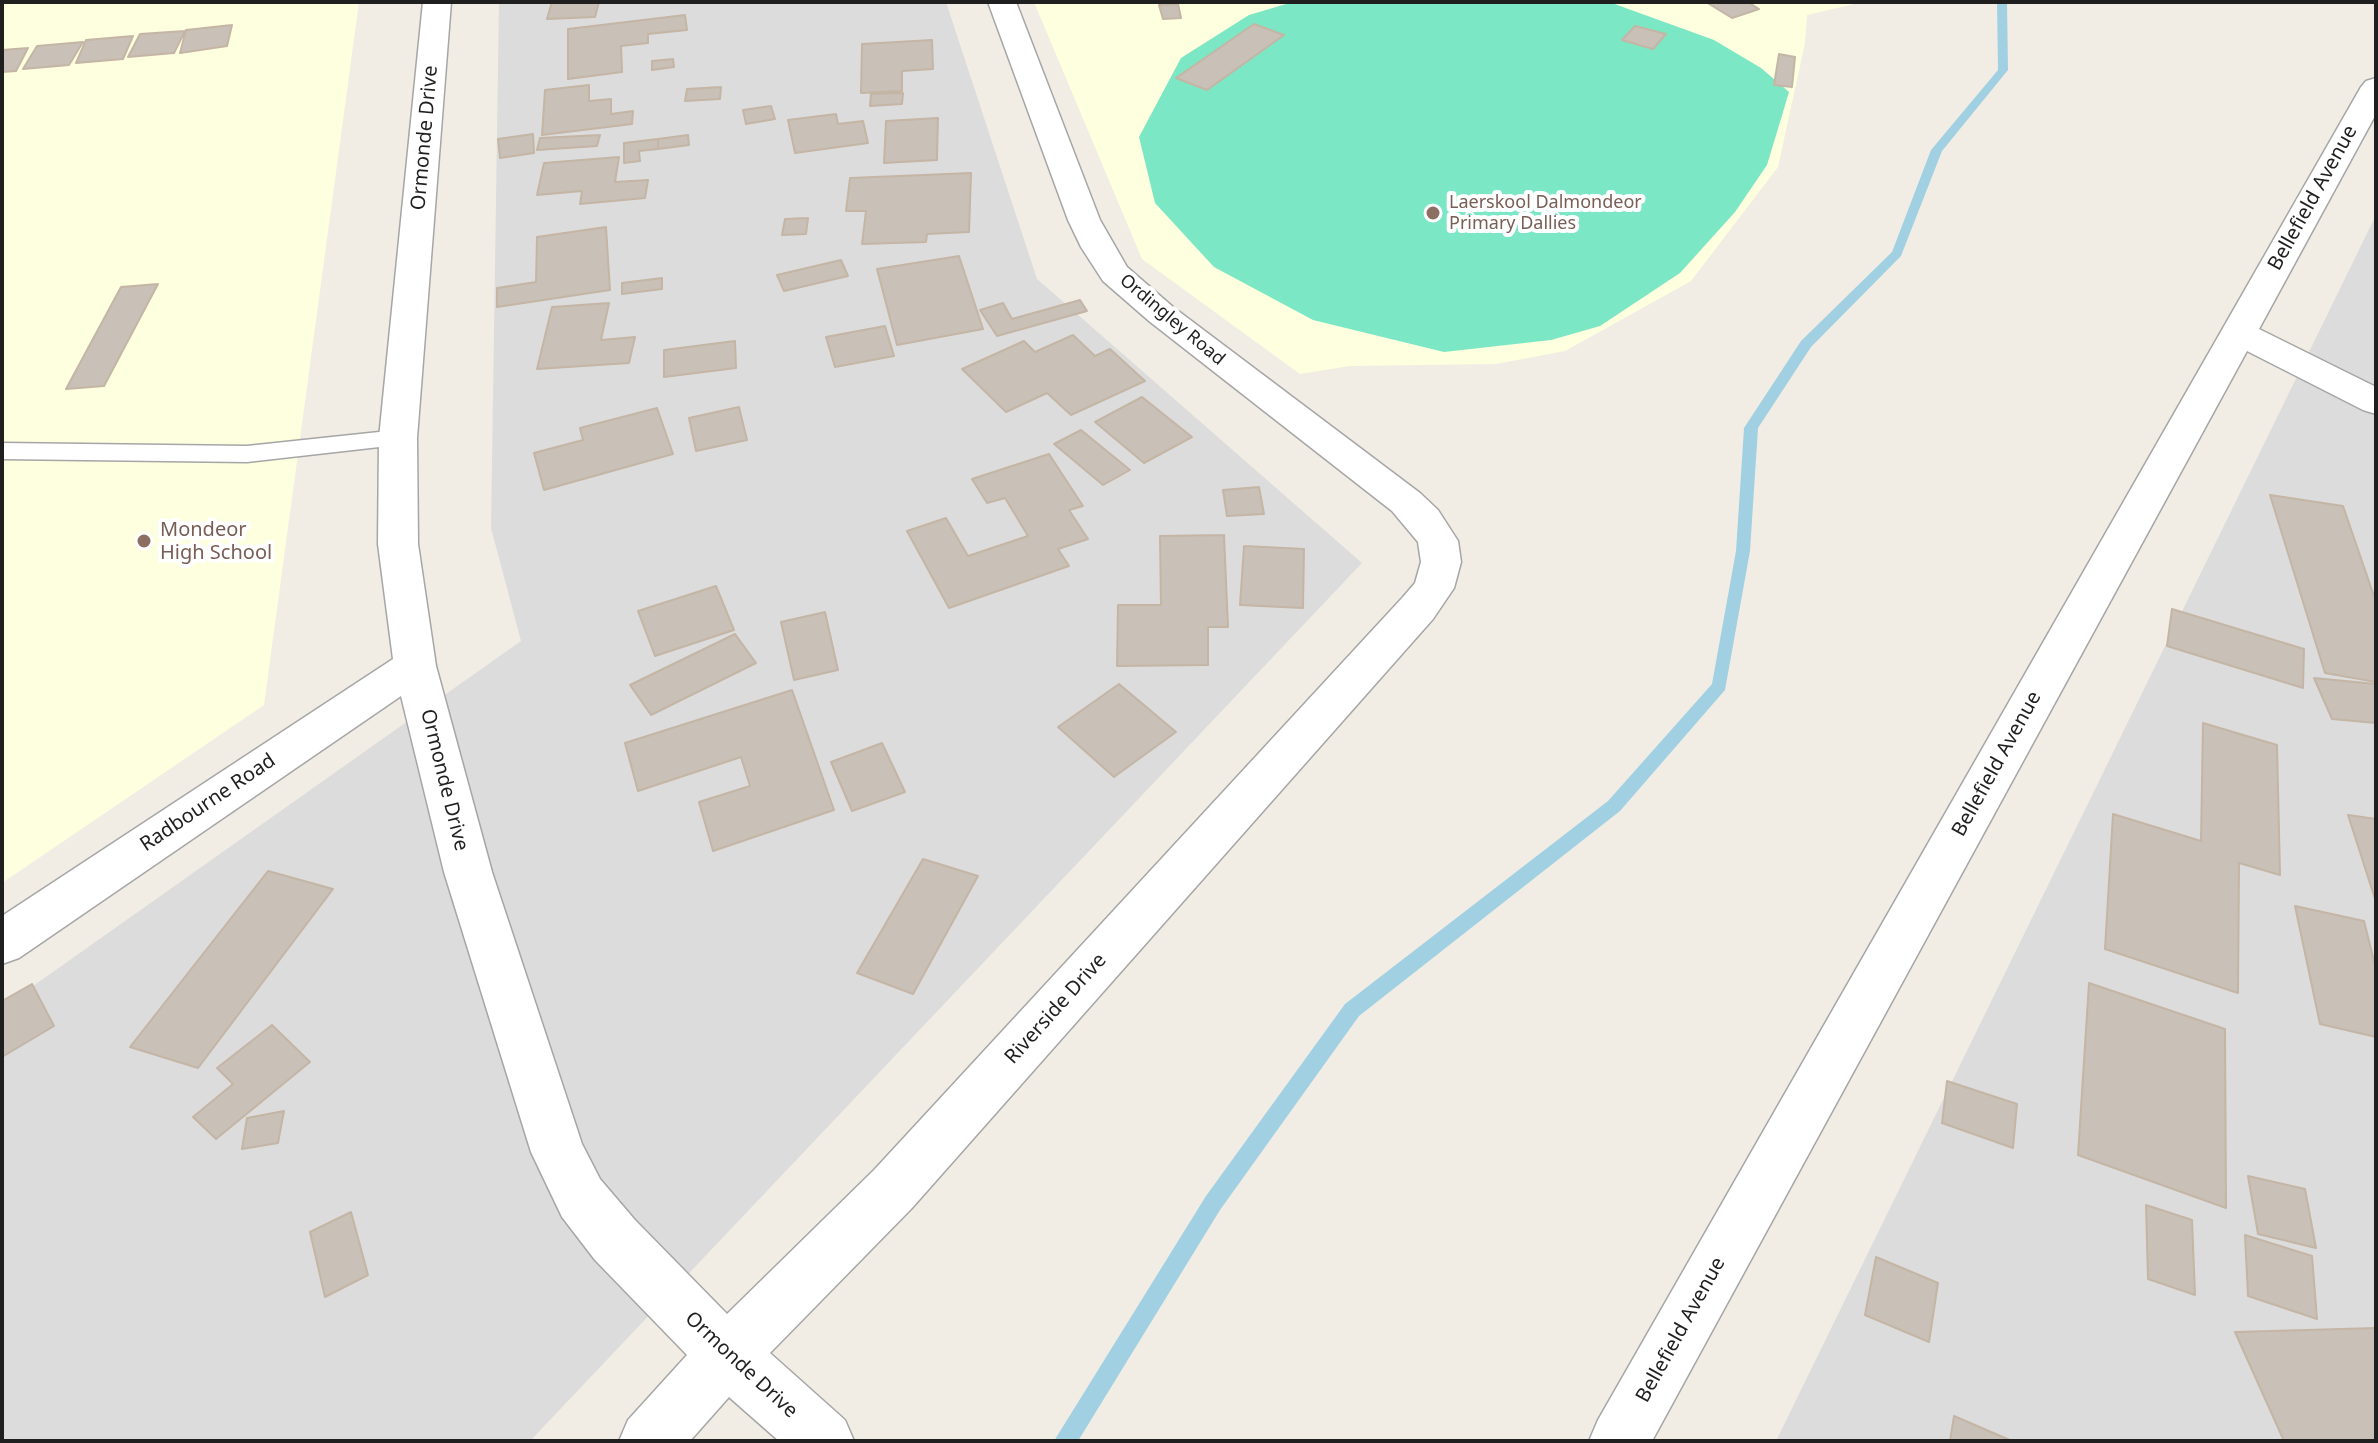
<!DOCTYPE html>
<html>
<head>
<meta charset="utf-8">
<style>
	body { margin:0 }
	#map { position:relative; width:2378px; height:1443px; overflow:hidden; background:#f1ede4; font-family:"Noto Sans",sans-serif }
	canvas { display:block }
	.frame { position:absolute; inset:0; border:4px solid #1f1f1f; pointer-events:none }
</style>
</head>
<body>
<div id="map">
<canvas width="2378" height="1443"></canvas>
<div class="frame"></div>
</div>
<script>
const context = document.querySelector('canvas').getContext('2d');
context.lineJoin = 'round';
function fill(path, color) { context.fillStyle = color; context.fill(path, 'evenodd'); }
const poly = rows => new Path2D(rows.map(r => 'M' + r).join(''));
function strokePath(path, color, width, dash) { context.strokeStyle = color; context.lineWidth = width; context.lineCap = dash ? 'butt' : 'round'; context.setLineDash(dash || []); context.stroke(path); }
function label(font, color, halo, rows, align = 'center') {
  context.font = font + ' "Noto Sans",sans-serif'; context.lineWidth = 8; context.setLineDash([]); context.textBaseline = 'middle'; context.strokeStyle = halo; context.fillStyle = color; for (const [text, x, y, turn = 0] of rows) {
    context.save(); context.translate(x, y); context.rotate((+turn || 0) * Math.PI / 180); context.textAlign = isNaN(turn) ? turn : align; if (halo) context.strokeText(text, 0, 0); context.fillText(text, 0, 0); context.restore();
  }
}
fill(poly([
	[499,2,946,2,1037,279,1362,563,530,1441,2,1441,2,1008,521,641,491,528],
	[2376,215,2376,1441,1776,1441]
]), '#dddcdc');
fill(poly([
	[2,2,359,2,264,705,2,883],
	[1034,2,1863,2,1807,15,1805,43,1778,167,1691,281,1565,351,1496,364,1350,366,1300,374,1142,259]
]), '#fdffdf');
fill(poly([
	[1293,2,1609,2,1714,40,1761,68,1789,92,1767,165,1735,212,1680,273,1600,326,1551,340,1444,352,1313,320,1214,267,1155,203,1139,137,1181,58,1249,15]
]), '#7be7c4');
fill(poly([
	[1997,2,2007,2,2008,70,1942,151,1901,256,1811,347,1758,428,1750,551,1725,690,1620,811,1359,1016,1220,1210,1078,1441,1054,1441,1206,1196,1345,1004,1608,801,1712,684,1736,551,1744,428,1801,341,1892,252,1931,150,1998,70,1997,2]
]), '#a1d0e2');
const building = poly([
	[552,2,599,2,595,17,547,19,552,2],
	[1706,2,1748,2,1759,9,1732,18,1706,2],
	[1178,4,1181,18,1163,19,1159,5,1178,4],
	[685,15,687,30,648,34,648,43,621,46,622,72,568,79,568,29,685,15],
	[1254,24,1284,35,1207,90,1176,78,1254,24],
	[232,25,227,46,180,53,186,30,232,25],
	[1635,26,1666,34,1653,49,1622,40,1635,26],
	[185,31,174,53,128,57,140,34,185,31],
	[133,36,123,59,76,63,86,40,133,36],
	[932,40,933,69,902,71,902,91,861,93,862,44,932,40],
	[83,42,69,65,23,69,37,46,83,42],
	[28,48,16,71,2,72,2,50,28,48],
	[1779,54,1795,57,1792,87,1774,85,1779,54],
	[673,59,674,67,652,70,652,61,673,59],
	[589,85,589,101,611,99,611,114,633,111,632,124,542,135,545,90,589,85],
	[721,87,720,99,685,101,687,89,721,87],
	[903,93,902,104,870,106,871,94,903,93],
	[771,106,775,119,746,124,743,110,771,106],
	[836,114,838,124,863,121,868,143,795,153,788,120,836,114],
	[938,118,937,160,884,163,886,121,938,118],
	[533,134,534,153,500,158,498,139,533,134],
	[600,135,597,146,537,150,540,138,600,135],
	[688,135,689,145,658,149,658,139,688,135],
	[658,139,658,149,639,151,640,161,624,163,624,143,658,139],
	[619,157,615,182,648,180,645,198,580,204,582,191,537,195,544,163,619,157],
	[971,173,969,232,927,234,926,242,862,244,866,211,846,211,850,178,971,173],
	[808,218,806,234,782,235,785,219,808,218],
	[606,227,610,290,497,307,497,288,536,282,537,237,606,227],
	[959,256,983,329,897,345,877,269,959,256],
	[841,260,848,276,784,291,777,275,841,260],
	[662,278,662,289,622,294,622,283,662,278],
	[158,284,104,386,66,389,121,287,158,284],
	[1080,300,1087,311,997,336,980,310,1003,303,1012,319,1080,300],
	[609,303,601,340,635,337,629,363,537,369,552,307,609,303],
	[885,326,894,356,835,367,826,337,885,326],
	[1073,335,1095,356,1110,349,1145,381,1071,415,1047,393,1006,412,962,369,1024,341,1035,352,1073,335],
	[735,341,736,368,664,377,664,350,735,341],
	[1142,397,1192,437,1144,463,1095,422,1142,397],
	[739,407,747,440,696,451,689,418,739,407],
	[657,408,673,454,544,490,534,453,583,440,580,428,657,408],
	[1081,430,1130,470,1103,485,1054,444,1081,430],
	[1049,454,1083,506,1069,510,1088,539,1058,549,1069,566,949,608,907,531,946,518,968,556,1028,536,1005,498,987,503,972,479,1049,454],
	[1259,487,1264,514,1227,516,1223,490,1259,487],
	[2270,495,2343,506,2376,602,2376,682,2325,673,2270,495],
	[1224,535,1228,627,1208,627,1208,665,1117,666,1118,605,1161,605,1160,536,1224,535],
	[1244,546,1304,549,1303,608,1240,605,1244,546],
	[716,586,734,630,655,656,638,611,716,586],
	[2172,609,2304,649,2303,688,2167,646,2172,609],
	[825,612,838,670,794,680,781,622,825,612],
	[735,634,756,663,651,715,630,685,735,634],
	[2314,678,2376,684,2376,723,2332,719,2314,678],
	[1119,684,1176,732,1114,777,1058,727,1119,684],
	[792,690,834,810,713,851,699,802,750,786,741,757,638,791,625,743,792,690],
	[2203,723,2277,745,2280,875,2239,863,2238,993,2105,949,2113,814,2201,841,2203,723],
	[882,743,905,792,852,811,831,762,882,743],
	[2348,815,2376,819,2376,902,2348,815],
	[923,859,978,876,913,994,857,973,923,859],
	[268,871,333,889,198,1068,130,1047,268,871],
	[2295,906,2364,921,2376,969,2376,1037,2320,1024,2295,906],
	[2089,983,2225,1029,2226,1208,2078,1155,2089,983],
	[32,984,54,1026,2,1057,2,1001,32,984],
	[272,1025,310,1062,216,1139,193,1117,233,1084,217,1068,272,1025],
	[1947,1081,2017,1104,2013,1148,1942,1123,1947,1081],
	[284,1111,278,1143,242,1149,247,1118,284,1111],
	[2248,1176,2305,1189,2316,1248,2258,1234,2248,1176],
	[2146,1205,2192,1220,2195,1295,2148,1279,2146,1205],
	[351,1212,368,1275,325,1297,310,1232,351,1212],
	[2245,1235,2312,1256,2317,1319,2248,1296,2245,1235],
	[1876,1257,1938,1283,1929,1342,1865,1315,1876,1257],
	[2376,1328,2376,1441,2284,1441,2235,1332,2376,1328],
	[1954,1416,2012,1441,1950,1441,1954,1416]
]);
fill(building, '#c9c0b7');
strokePath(building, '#c4b5a5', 2);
const service = poly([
	[398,430,406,432,410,438,406,444,247,462,2,459,2,443,247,446,398,430]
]);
const minor = poly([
	[423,2,451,2,417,438,418,544,436,666,492,872,582,1144,600,1179,635,1220,727,1314,874,1170,1403,597,1415,583,1421,562,1418,542,1392,511,1149,321,1103,281,1081,247,1068,220,988,2,1016,2,1100,220,1127,267,1173,307,1420,493,1438,510,1458,541,1461,562,1454,588,1433,619,912,1208,770,1353,845,1420,854,1441,779,1441,729,1397,690,1441,619,1441,628,1420,687,1355,595,1260,562,1217,531,1152,444,872,401,696,19,958,2,964,2,916,393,659,378,544,379,438,423,2],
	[2376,78,2376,114,2259,329,2376,387,2376,414,2363,410,2247,351,1652,1441,1589,1441,1598,1420,2361,87,2366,81,2376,78]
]);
strokePath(service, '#a6a6a6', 3);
strokePath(minor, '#a6a6a6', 3);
fill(service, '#fff');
fill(minor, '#fff');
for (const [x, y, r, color] of [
	[1433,213,8,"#8d6e63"],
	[144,541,8,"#8d6e63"]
]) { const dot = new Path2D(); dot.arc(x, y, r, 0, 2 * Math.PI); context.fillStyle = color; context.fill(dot); strokePath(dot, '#fff', 3); }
label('18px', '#785e54', '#fff', [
	["Laerskool Dalmondeor",1449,203],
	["Primary Dallies",1449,224]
], 'left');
label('18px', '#1f1f1f', '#fff', [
	["Ordingley Road",1172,320,40]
]);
label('20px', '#1f1f1f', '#fff', [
	["Ormonde Drive",425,138,-85],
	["Bellefield Avenue",2313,198,-61],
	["Bellefield Avenue",1997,764,-61],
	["Ormonde Drive",444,780,76],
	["Radbourne Road",208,803,-34],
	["Riverside Drive",1056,1009,-48],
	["Bellefield Avenue",1681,1330,-61],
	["Ormonde Drive",741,1365,43]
]);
label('20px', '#785e54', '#fff', [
	["Mondeor",160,530],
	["High School",160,553]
], 'left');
</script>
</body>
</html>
